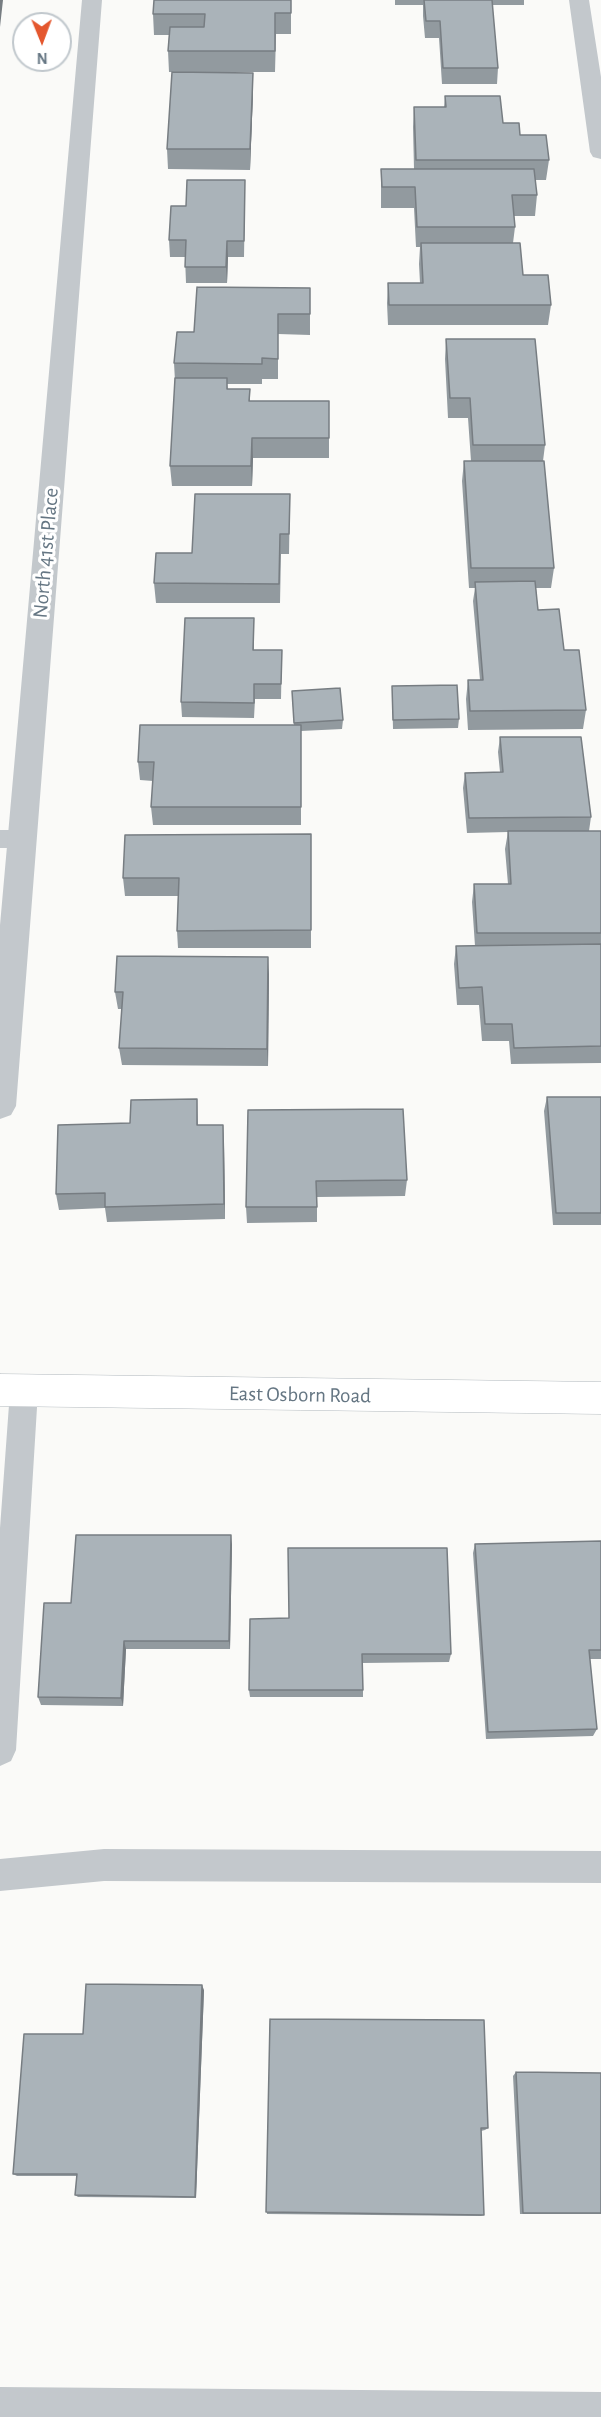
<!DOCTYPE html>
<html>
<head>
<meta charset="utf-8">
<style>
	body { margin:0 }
	#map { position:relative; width:601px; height:2417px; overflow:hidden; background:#fafaf8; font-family:"Alegreya Sans",sans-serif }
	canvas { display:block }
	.north { position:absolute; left:12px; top:12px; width:60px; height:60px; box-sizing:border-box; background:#fff; border:2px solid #c1c8cd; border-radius:50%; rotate:179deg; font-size:16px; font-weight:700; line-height:24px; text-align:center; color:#657683 }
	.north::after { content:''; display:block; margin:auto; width:21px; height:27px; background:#e4572e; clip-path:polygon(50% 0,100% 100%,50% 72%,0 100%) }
</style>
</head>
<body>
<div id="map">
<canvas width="601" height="2417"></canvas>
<div class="north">N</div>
</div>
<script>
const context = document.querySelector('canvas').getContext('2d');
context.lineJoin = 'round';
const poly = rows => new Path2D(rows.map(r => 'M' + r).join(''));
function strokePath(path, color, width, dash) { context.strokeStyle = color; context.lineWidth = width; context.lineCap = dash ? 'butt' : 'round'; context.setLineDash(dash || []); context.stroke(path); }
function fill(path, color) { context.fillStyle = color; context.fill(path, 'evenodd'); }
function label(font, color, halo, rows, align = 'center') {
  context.font = font + ' "Alegreya Sans",sans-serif'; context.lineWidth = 6; context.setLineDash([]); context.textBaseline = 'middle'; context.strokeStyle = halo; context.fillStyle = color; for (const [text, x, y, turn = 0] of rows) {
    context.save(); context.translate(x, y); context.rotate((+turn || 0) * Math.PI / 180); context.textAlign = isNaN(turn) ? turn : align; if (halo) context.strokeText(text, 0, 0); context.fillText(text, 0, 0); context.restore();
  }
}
const secondary = poly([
	[0,1374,601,1382,601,1414,0,1406,0,1374]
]);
strokePath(secondary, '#b3babf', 1);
fill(poly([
	[0,830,23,830,31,832,35,839,31,846,23,848,0,848,0,830],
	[24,1378,34,1382,38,1391,16,1750,11,1761,0,1766,0,1528,10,1391,14,1382,24,1378],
	[104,1849,601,1851,601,1883,104,1881,0,1891,0,1859,104,1849]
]), '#c3c8cc');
fill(poly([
	[82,0,102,0,16,1106,11,1115,0,1119,0,925,82,0],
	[569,0,589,0,601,77,601,159,593,157,590,152,569,0],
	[0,2387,601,2392,601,2417,0,2417,0,2387]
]), '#c3c8cc');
fill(secondary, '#fff');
fill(poly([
	[291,0,291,34,276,34,275,72,169,72,168,51,169,35,154,35,153,14],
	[395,0,524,0,524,5,492,5,498,68,497,84,442,84,439,38,425,38,423,16,423,5,395,5],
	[253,73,253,93,250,170,168,169,167,149],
	[445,96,503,123,520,135,549,160,546,180,535,180,537,195,535,216,514,216,515,227,513,243,523,275,551,305,548,325,388,325,387,303,388,283,420,283,419,264,420,247,416,247,414,208,381,208,381,169,414,169,413,127,414,107,444,107],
	[245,196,244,257,228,257,227,283,186,283,185,257,170,257,169,240,186,206],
	[310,288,310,335,278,334,278,379,262,379,262,384,227,384,228,389,250,389,250,401,329,438,329,458,253,458,252,486,172,486,170,466,175,381,174,363,194,332],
	[446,339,545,445,543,461,554,568,551,588,536,588,538,610,564,650,586,710,583,729,468,730,466,699,468,680,480,680,473,601,475,588,469,588,462,481,464,461,471,461,468,418,448,418,445,359],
	[290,494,289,554,281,554,280,603,156,603,154,583,192,553],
	[254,618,254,650,282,650,281,699,255,699,254,718,182,717,181,702],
	[392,686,459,719,458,728,393,729],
	[292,691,343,720,342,729,301,731,301,825,153,825,151,807,153,781,140,780,138,762,294,725],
	[500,737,591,817,589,831,601,831,601,1063,511,1064,509,1041,482,1041,479,1005,457,1005,454,964,456,946,475,946,472,902,474,884,508,884,505,849,508,832,467,833,463,788,465,773,500,772,498,752],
	[311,834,311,948,178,948,177,931,178,896,125,896,123,878],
	[269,974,268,1066,122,1065,119,1048,122,1009,118,1009,115,992],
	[547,1097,601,1097,601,1225,553,1225,544,1111],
	[197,1099,198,1125,224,1141,225,1219,107,1222,105,1208,59,1210,56,1194,130,1123],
	[248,1110,407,1180,405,1196,317,1197,317,1222,247,1223,246,1207],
	[601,1541,601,1659,590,1659,597,1729,593,1736,486,1739,473,1553,475,1544],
	[232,1544,230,1649,126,1649,123,1706,41,1705,38,1697,71,1603],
	[289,1618,451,1654,449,1662,362,1663,363,1690,363,1697,250,1697,249,1690],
	[204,1990,196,2198,78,2197,75,2195,77,2176,17,2176,13,2174,83,2034],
	[270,2019,488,2128,485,2130,481,2131,484,2215,481,2216,267,2214],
	[516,2072,601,2073,601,2214,520,2214,513,2076]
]), '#929a9f');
fill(poly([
	[0,0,3,0,0,27],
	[253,73,253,93,250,170,250,149],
	[227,241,228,257,227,283,226,267],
	[252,438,253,458,252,486,251,466],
	[268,957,269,974,268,1066,267,1049],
	[223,1125,224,1141,225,1219,224,1204],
	[231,1535,232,1544,230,1649,229,1641],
	[124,1641,126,1649,123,1706,121,1698],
	[202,1985,204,1990,196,2198,195,2197]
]), '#777d82');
const building = poly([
	[154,0,291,0,291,13,275,13,275,51,168,51,170,27,204,27,205,14,153,14,154,0],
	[424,0,492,0,498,68,443,68,440,21,426,21,424,0],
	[172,72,253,73,250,149,167,149,172,72],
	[445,96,500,96,503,123,519,123,520,135,546,135,549,160,416,160,414,107,446,107,445,96],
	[381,169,534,169,537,195,512,195,515,227,417,227,415,187,382,187,381,169],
	[187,180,245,180,244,241,227,241,226,267,185,267,186,240,169,240,171,206,186,206,187,180],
	[421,243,520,243,523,275,548,275,551,305,389,305,388,283,423,283,421,243],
	[197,287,310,288,310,314,278,314,278,359,262,358,262,364,174,363,177,332,194,332,197,287],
	[446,339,535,339,545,445,473,445,470,398,450,398,446,339],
	[175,378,227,378,227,389,250,389,249,401,329,401,329,438,252,438,251,466,170,466,175,378],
	[464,461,544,461,554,568,471,568,464,461],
	[195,494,290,494,289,534,280,534,279,584,154,583,156,553,192,553,195,494],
	[535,581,538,610,559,609,564,650,579,650,586,710,470,711,468,680,483,680,475,582,535,581],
	[185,618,254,618,253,650,282,650,281,684,254,684,254,703,181,702,185,618],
	[457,685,459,719,393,720,392,686,457,685],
	[340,688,343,720,294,723,292,691,340,688],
	[140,725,301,725,301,807,151,807,154,762,138,762,140,725],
	[500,737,581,737,591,817,469,818,465,773,503,772,500,737],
	[508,831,601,831,601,933,477,933,474,884,511,884,508,831],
	[311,834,311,930,177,931,179,878,123,878,125,835,311,834],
	[601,944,601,1046,514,1048,512,1024,485,1024,482,987,459,988,456,946,601,944],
	[117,956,268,957,267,1049,119,1048,123,992,115,992,117,956],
	[547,1097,601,1097,601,1213,556,1213,547,1097],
	[197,1099,197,1125,223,1125,224,1204,105,1207,105,1193,56,1194,58,1125,130,1123,131,1100,197,1099],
	[403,1109,407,1180,316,1181,317,1207,246,1207,248,1110,403,1109],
	[76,1535,231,1535,229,1641,124,1641,121,1698,38,1697,44,1603,71,1603,76,1535],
	[601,1541,601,1650,589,1650,597,1729,488,1732,475,1544,601,1541],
	[288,1548,447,1548,451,1654,362,1654,363,1690,249,1690,250,1619,289,1618,288,1548],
	[86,1984,202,1985,195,2197,75,2195,77,2174,13,2174,24,2034,83,2034,86,1984],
	[270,2019,484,2020,488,2128,481,2128,484,2215,266,2212,270,2019],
	[516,2072,601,2073,601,2213,523,2213,516,2072]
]);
fill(building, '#aab3b9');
strokePath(building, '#777d82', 1.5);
label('21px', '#657683', '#fff', [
	["North 41st Place",46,553,-85],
	["East Osborn Road",300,1395,1]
]);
</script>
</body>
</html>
